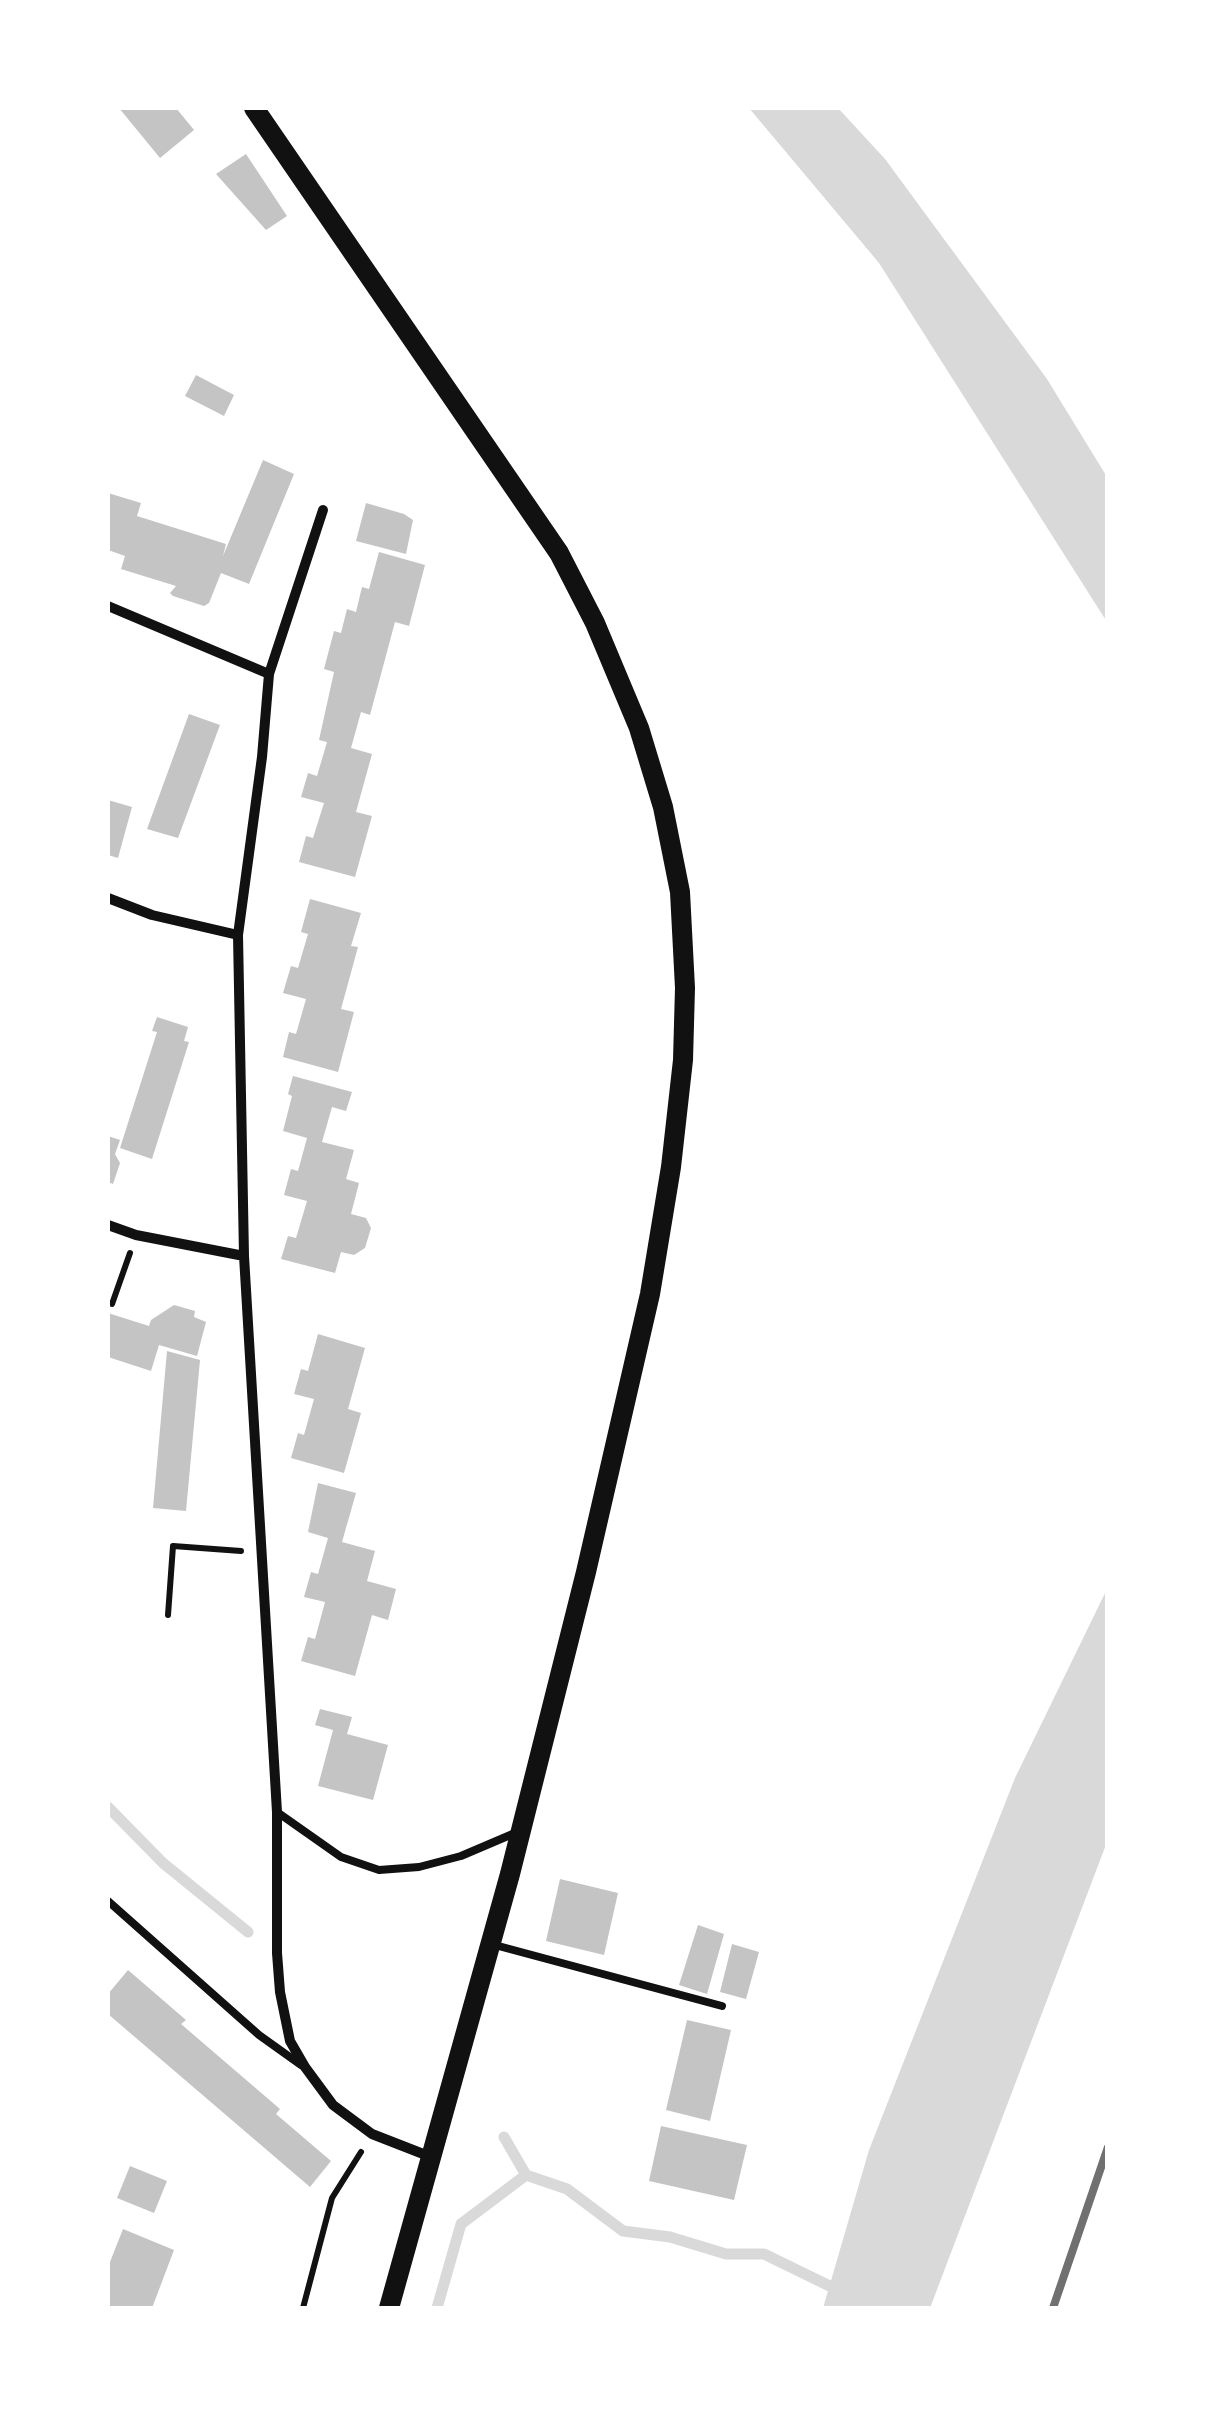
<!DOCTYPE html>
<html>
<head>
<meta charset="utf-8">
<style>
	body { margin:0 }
	#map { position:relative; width:1215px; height:2416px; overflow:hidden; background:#fff; font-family:"Exo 2",sans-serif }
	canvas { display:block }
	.frame { position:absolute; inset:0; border:110px solid #fff; pointer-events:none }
</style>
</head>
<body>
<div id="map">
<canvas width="1215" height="2416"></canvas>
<div class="frame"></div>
</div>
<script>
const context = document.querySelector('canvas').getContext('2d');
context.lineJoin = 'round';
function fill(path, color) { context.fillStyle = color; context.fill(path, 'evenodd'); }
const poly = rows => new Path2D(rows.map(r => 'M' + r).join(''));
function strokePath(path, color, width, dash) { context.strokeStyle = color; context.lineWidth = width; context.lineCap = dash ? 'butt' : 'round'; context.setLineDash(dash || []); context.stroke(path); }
fill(poly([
	[749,108,838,108,885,159,1047,379,1107,477,1107,622,879,263],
	[1107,1589,1107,1842,930,2308,823,2308,869,2150,1015,1778]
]), '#d9d9d9');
strokePath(poly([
	[108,1807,163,1863,248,1932],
	[504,2137,526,2175,567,2189,623,2231,670,2237,726,2254,764,2254,844,2293],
	[437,2308,461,2224,526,2175]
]), '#d9d9d9', 11);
fill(poly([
	[119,108,176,108,194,130,160,158],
	[246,154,287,216,266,230,216,174],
	[196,375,234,395,224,416,185,396],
	[263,460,294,474,249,584,221,573,209,603,204,606,173,596,170,593,176,586,121,569,125,556,108,550,108,493,141,503,137,516,226,544,223,556],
	[366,503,404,514,413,520,406,554,356,541],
	[379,552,425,565,409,626,395,622,370,715,361,712,351,748,372,754,356,812,372,816,355,877,299,862,306,836,313,838,324,803,301,797,308,773,317,776,327,742,319,740,334,672,324,669,334,631,341,633,347,609,356,612,362,587,369,589],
	[189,714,220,725,178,838,147,829],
	[108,800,132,807,118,858,108,855],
	[310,899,361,913,351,946,358,947,341,1009,354,1012,338,1072,283,1057,289,1032,296,1034,306,999,283,993,291,966,298,968,308,934,301,932],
	[157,1017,188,1027,184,1041,189,1042,152,1159,120,1148,157,1032,152,1031],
	[293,1076,352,1092,346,1111,332,1107,322,1142,354,1150,346,1179,359,1183,351,1214,366,1218,371,1228,365,1248,354,1255,341,1252,335,1273,281,1259,288,1236,296,1238,307,1201,284,1195,291,1169,298,1171,307,1138,283,1131,292,1096,288,1094],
	[108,1136,120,1140,115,1154,120,1163,113,1184,108,1182],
	[174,1305,195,1311,194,1317,206,1322,197,1356,159,1345,151,1371,108,1357,108,1313,149,1326,151,1320],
	[318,1334,365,1348,348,1409,361,1413,344,1473,291,1458,298,1433,304,1435,314,1399,294,1394,301,1369,308,1371],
	[167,1351,200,1360,186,1511,153,1508],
	[318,1483,356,1493,342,1542,375,1551,367,1581,396,1589,388,1620,372,1615,355,1676,301,1661,308,1637,315,1639,325,1602,304,1597,311,1572,318,1574,328,1538,308,1532],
	[320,1709,352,1717,347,1734,388,1745,373,1800,318,1786,333,1730,315,1725],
	[560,1879,618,1893,604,1955,546,1941],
	[698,1925,724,1934,707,1994,679,1985],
	[732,1944,759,1952,746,1999,720,1992],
	[128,1970,186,2020,181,2024,280,2109,276,2114,331,2161,310,2187,108,2014,108,1994],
	[687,2020,731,2030,710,2121,666,2110],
	[661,2126,747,2145,734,2200,649,2181],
	[130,2166,167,2181,154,2213,117,2198],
	[123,2229,174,2250,152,2308,108,2308,108,2267]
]), '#c4c4c4');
strokePath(poly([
	[112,1304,130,1253],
	[168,1615,173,1546,241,1551],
	[303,2308,332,2198,361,2152]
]), '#111', 6);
strokePath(poly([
	[277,1812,341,1857,379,1870,419,1867,461,1856,515,1833],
	[108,1901,259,2035,301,2065],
	[491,1944,722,2006]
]), '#111', 8);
strokePath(poly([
	[323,510,269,674,262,757,238,935,244,1256,277,1812,277,1953,280,1992,290,2041,305,2067,333,2105,372,2134,431,2157],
	[108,606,269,674],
	[108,898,152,915,238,935],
	[108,1225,136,1235,244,1256]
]), '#111', 10);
strokePath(poly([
	[254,108,559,553,595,623,639,728,663,807,680,892,685,988,683,1060,671,1167,650,1294,586,1572,510,1874,389,2308]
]), '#111', 20);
strokePath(poly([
	[1053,2308,1108,2147]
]), '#707070', 8);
</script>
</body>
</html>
